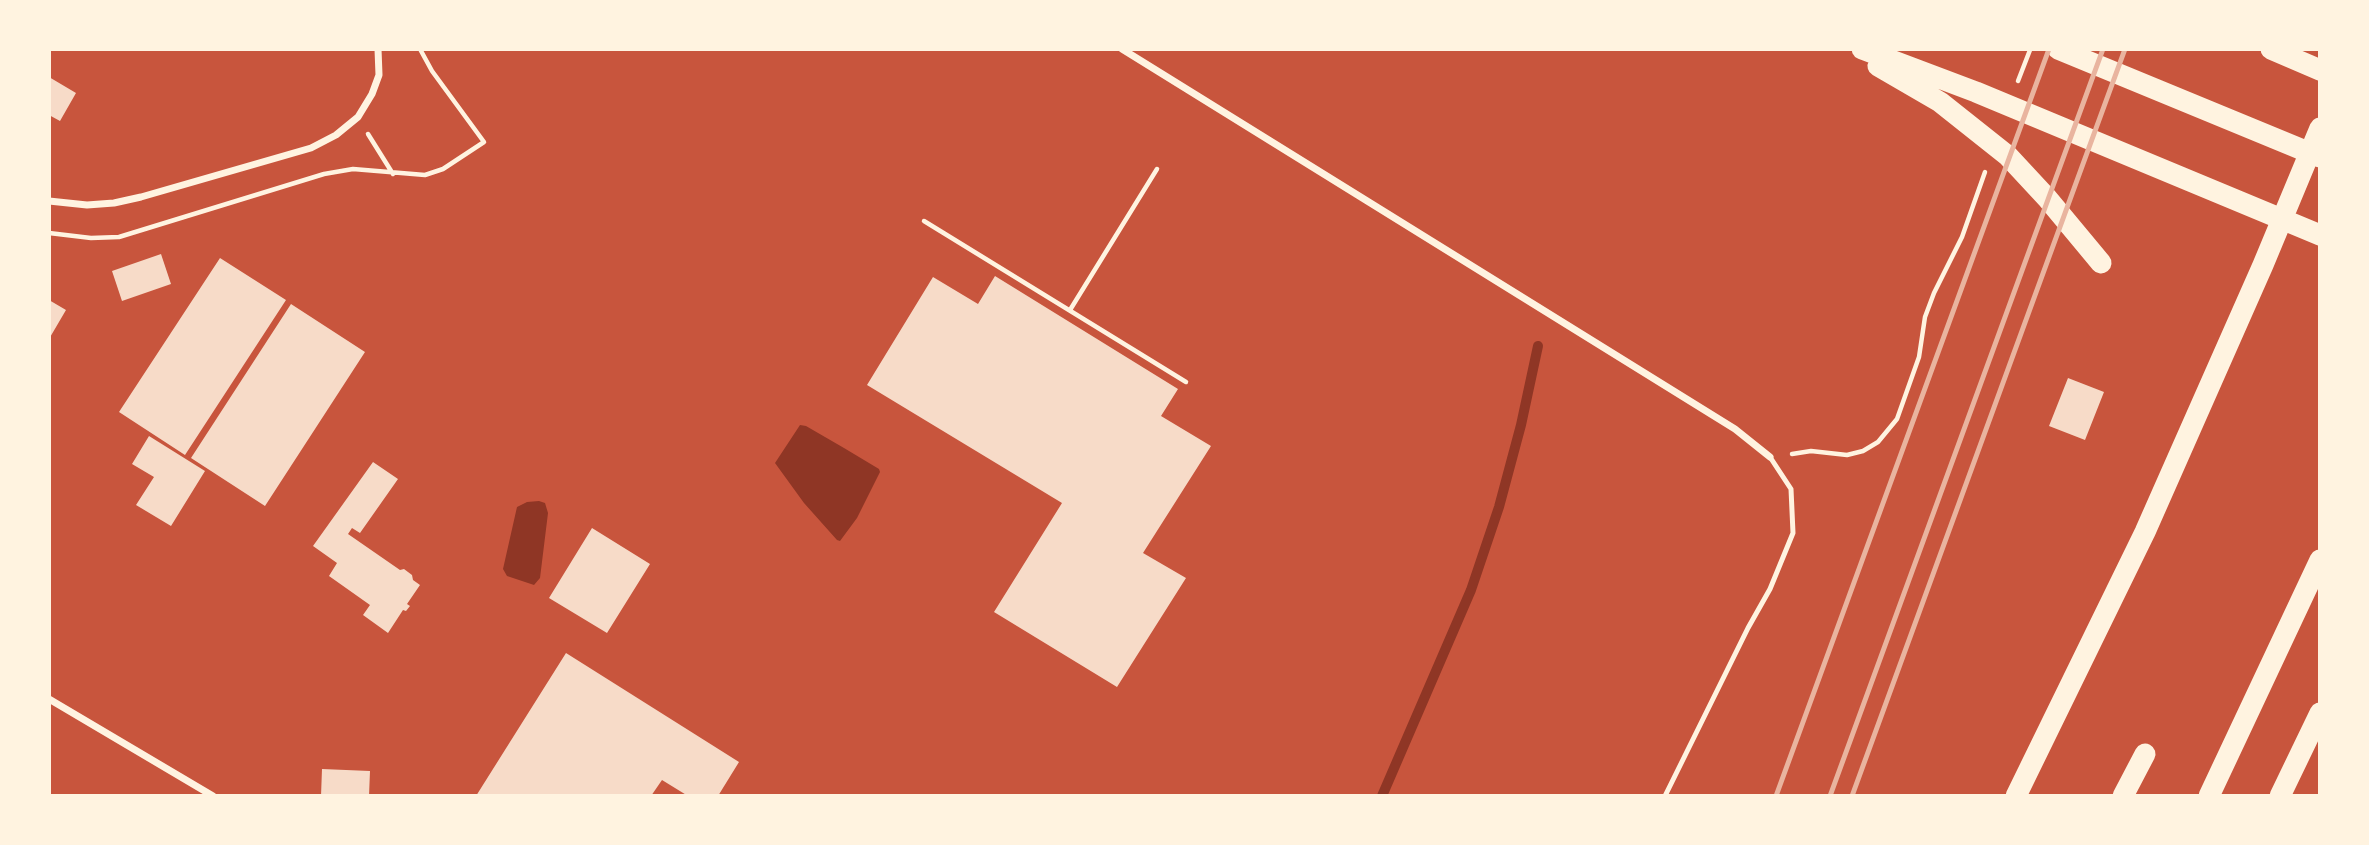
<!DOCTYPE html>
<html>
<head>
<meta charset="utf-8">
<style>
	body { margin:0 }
	#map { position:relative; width:2369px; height:845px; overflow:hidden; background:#c8553d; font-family:"Fira Sans",sans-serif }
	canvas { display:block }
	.frame { position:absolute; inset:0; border:51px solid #fff3e0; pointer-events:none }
</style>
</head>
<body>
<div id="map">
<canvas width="2369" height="845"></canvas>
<div class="frame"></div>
</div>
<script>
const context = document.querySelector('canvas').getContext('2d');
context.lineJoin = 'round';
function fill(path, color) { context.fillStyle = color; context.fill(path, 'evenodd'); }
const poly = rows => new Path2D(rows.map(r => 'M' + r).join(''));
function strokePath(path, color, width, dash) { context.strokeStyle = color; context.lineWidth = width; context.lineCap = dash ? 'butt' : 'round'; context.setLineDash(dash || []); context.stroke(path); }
fill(poly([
	[800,425,806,426,844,448,879,469,880,472,857,518,840,541,837,540,804,503,775,463],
	[539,501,545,503,548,513,540,578,534,585,507,576,503,569,517,507,527,502]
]), '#8f3625');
strokePath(poly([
	[1382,796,1471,590,1499,507,1521,425,1538,346]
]), '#8f3625', 10);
fill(poly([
	[49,77,76,93,60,121,49,115],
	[161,254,171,284,122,301,112,271],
	[220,258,286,300,185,455,119,412],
	[995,276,1178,389,1161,416,1211,446,1143,553,1186,578,1117,687,994,612,1062,503,867,385,933,277,978,304],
	[49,300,66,310,49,339],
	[291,304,365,352,265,506,191,458],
	[2068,378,2104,392,2085,440,2049,426],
	[149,436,205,471,171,526,136,505,154,477,132,464],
	[373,462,398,479,360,533,352,528,348,534,400,570,404,569,412,575,413,580,420,585,407,604,410,606,406,611,403,610,388,633,363,615,370,605,329,576,337,563,313,546],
	[592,528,650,564,607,633,549,598],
	[566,653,739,762,718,796,688,796,662,780,651,796,476,796],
	[322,769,370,771,369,796,321,796]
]), '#f7dbc8');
strokePath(poly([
	[2018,81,2030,50],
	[368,134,393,174],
	[924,221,1186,382],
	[49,233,91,238,119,237,324,174,353,169,425,175,443,169,484,142,432,71,420,49],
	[1070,310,1157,169],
	[1792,454,1811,451,1847,455,1863,451,1878,442,1897,419,1919,357,1925,317,1934,293,1962,237,1985,172]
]), '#fff3e0', 4.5);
strokePath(poly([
	[1665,796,1748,628,1770,589,1793,533,1791,489,1770,457]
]), '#fff3e0', 5);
strokePath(poly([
	[1122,49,1735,429,1770,457],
	[49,201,87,205,114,203,141,197,311,148,336,135,358,117,372,94,379,75,378,49],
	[49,699,213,796]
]), '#fff3e0', 7);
strokePath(poly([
	[1862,49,1976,92,2320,235],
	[2058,49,2320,157],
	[2271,49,2320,70],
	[1878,66,1940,102,2008,156,2047,198,2101,263],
	[2016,796,2145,532,2263,265,2320,128],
	[2123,796,2145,754],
	[2209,796,2320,560],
	[2280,796,2320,713]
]), '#fff3e0', 21);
strokePath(poly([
	[1776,796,2049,49],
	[1830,796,2103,49],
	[1852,796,2125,49]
]), '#e9b49f', 5);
</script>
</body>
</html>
